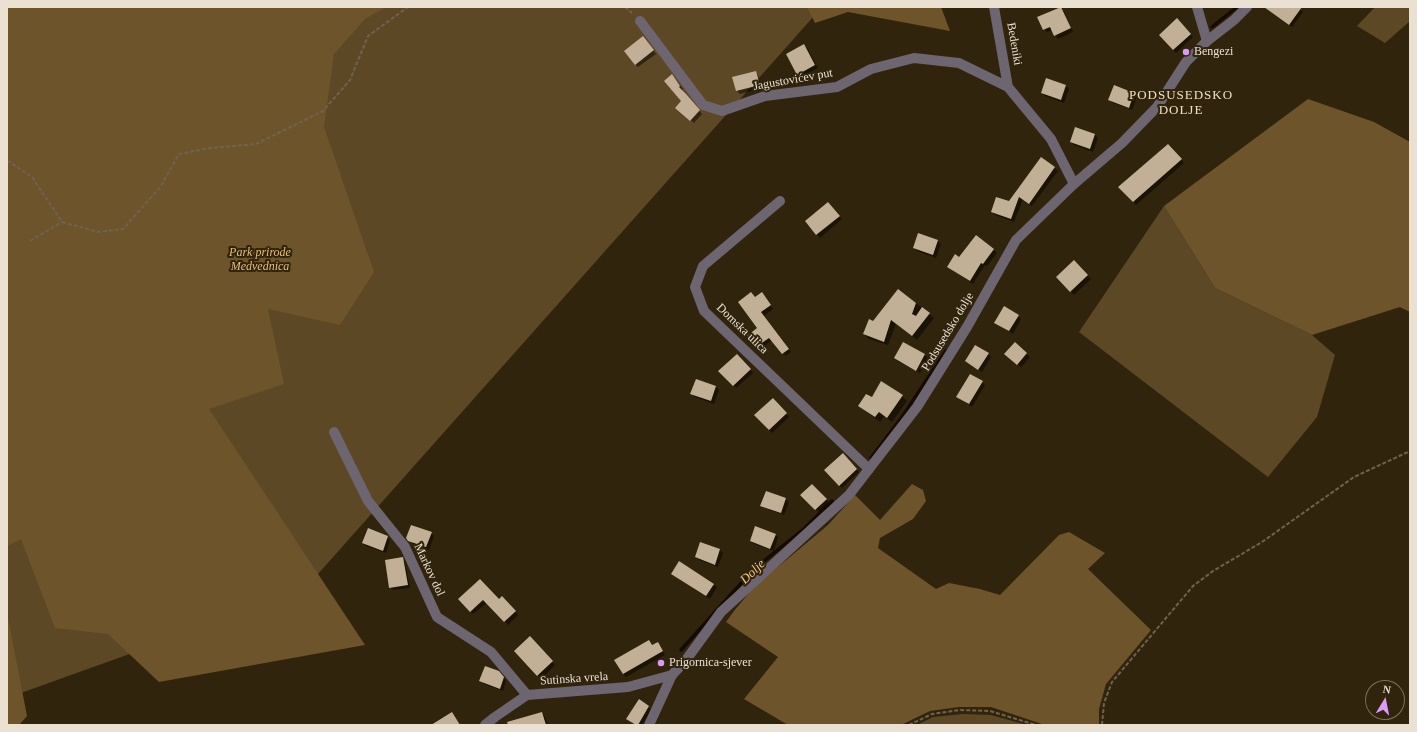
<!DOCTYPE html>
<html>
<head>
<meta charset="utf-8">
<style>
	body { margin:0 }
	#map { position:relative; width:1417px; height:732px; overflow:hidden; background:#31240c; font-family:Georgia,serif }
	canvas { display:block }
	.frame { position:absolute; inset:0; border:8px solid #eae1d3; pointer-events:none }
	.north { position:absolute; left:1365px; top:680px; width:40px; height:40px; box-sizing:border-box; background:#31240c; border:1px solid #7b705c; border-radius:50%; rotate:10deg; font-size:11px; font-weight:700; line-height:16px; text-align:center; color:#eae1d3 }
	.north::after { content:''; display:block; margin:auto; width:14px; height:18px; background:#db9af6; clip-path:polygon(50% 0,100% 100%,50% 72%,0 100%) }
</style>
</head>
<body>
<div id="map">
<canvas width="1417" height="732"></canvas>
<div class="frame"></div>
<div class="north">N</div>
</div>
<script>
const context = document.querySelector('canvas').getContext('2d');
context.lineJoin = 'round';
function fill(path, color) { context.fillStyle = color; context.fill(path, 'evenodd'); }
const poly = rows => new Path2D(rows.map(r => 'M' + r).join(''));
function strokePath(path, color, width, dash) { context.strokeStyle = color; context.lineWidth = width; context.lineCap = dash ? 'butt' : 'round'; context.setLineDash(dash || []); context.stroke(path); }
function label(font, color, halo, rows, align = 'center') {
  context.font = font + ' Georgia,serif'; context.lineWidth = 4; context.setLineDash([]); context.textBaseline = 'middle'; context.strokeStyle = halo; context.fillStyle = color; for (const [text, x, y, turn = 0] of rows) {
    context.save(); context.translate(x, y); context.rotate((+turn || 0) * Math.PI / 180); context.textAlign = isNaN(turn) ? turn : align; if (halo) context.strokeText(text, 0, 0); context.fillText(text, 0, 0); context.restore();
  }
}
fill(poly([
	[7,7,822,7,302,592,7,698],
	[1375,7,1410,7,1410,21,1385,43,1357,26],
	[1164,206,1215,288,1312,335,1335,355,1317,417,1268,477,1079,332],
	[963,714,991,715,1027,725,917,725,933,717]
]), '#5d4826');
fill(poly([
	[7,7,386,7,365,19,334,54,324,127,374,272,340,325,268,309,284,384,209,409,365,645,159,682,108,634,55,628,21,539,7,546],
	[807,7,941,7,950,31,848,12,815,23],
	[1308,99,1374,122,1410,142,1410,312,1400,307,1312,335,1215,288,1164,206],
	[912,484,923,490,926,501,913,519,880,538,878,548,936,589,949,583,980,589,1000,595,1059,535,1069,532,1105,553,1088,569,1151,630,1106,684,1099,709,1099,725,1045,725,991,707,959,707,930,711,901,725,788,725,744,699,778,657,726,622,734,611,754,587,828,525,855,495,880,520],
	[7,613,27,716,19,725,7,725]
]), '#6d542b');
fill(poly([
	[1271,7,1298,7,1303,12,1292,27,1272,13],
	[1060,8,1064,11,1073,32,1058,39,1052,30,1047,32,1044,29],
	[1177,19,1193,37,1176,53,1160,35],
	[646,41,656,54,638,67,635,64],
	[804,45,807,48,818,68,801,77,798,74],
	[755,72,758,75,762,88,740,94,737,91,733,78],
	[675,79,683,89,681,91,689,98,702,114,694,123,680,111,682,101],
	[1047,79,1066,86,1069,89,1064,103,1045,96,1042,93],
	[1134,94,1137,97,1132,110,1113,103,1110,100],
	[1076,128,1095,135,1098,138,1093,152,1074,145,1071,142],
	[1168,145,1184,163,1136,205,1120,187],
	[1041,159,1058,171,1032,206,1023,199,1014,222,995,215,992,212,1009,203],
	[831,206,842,219,820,238,806,221],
	[919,234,938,241,941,244,936,258,917,251,914,248],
	[976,236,997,253,987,266,985,265,973,284,948,267,959,258],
	[1074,261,1091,279,1074,295,1057,277],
	[765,297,773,309,764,316,791,352,786,356,772,340,760,350,749,336,758,329,755,298],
	[916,303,934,318,917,340,896,324,888,345,869,339,864,334],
	[1018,316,1021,319,1013,334,996,322],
	[903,343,925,355,928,358,920,373,898,361,895,358],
	[1015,344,1030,357,1021,367,1009,357],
	[988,354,991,357,982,372,966,361],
	[737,355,753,373,736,388,720,371],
	[982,382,985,385,972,407,957,396],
	[716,387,719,390,714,404,695,397,692,394],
	[902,396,907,401,892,422,884,416,880,422,859,406,872,398],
	[773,399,789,417,772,433,756,415],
	[843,455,859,472,842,488,826,470],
	[812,485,828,501,828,504,819,512,802,495],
	[785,499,789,502,784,515,765,508,761,505],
	[431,533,434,536,429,550,413,544,408,538],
	[775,534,778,537,774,551,754,544,751,541],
	[387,537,390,540,386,553,366,546,363,543],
	[701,543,720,550,723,553,718,567,699,560,696,557],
	[402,559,405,562,410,588,393,590,390,587],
	[679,562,717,587,710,599,672,574],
	[502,598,518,615,508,625,487,603,473,614,459,599,499,600],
	[530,638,555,665,541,679,515,651],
	[657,643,665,655,626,677,623,674,653,646],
	[502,676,506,681,503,691,484,684,481,681],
	[639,701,652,710,642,725,635,725,627,719],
	[542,713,545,717,548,725,526,725]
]), '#0007');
strokePath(poly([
	[1212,27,1237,7],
	[871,458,902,417,946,351],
	[681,650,754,569,805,528,832,501]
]), '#150a00', 3.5);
fill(poly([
	[1061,7,1071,28,1054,36,1050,27,1043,30,1037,17],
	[1264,7,1302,7,1289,25],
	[1177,18,1191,34,1173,50,1159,35],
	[643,36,654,50,635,65,624,51],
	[804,44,815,65,797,75,786,54],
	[756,71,760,85,736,91,732,77],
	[672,74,680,86,679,87,686,94,700,110,690,121,675,108,681,101,664,81],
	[1046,78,1066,85,1061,100,1041,93],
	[1114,85,1134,93,1129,108,1108,100],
	[1075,127,1095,134,1090,149,1070,142],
	[1168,144,1182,159,1133,202,1118,187],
	[1041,157,1055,167,1029,204,1019,197,1011,219,991,212,996,197,1009,201],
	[828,202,840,216,816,235,805,221],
	[918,233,938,240,933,255,913,248],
	[976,235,994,249,983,264,981,263,970,281,947,267,955,254,959,257],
	[1074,260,1088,275,1070,292,1056,277],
	[898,289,916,303,912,314,916,316,922,307,930,313,912,336,891,320,884,342,863,334,869,319,873,321],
	[751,292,755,297,762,292,771,305,761,312,789,349,782,354,769,338,756,347,747,336,757,328,738,302],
	[1004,306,1019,315,1009,331,994,323],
	[903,342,925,354,916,371,894,358],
	[1015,342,1027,353,1017,365,1004,354],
	[975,345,989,353,978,370,965,361],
	[737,354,751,369,733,386,718,371],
	[970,374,983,381,969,404,956,397],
	[696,379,716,386,711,401,690,394],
	[881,381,903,395,887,418,879,412,875,417,858,406,866,394,872,397],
	[773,398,787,413,769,430,754,415],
	[843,453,857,469,839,486,824,470],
	[812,484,827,499,815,510,800,495],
	[766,491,786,498,781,513,760,506],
	[411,525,432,532,426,547,408,541,406,538],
	[755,526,776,534,770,549,750,541],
	[368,528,388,536,383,551,362,543],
	[700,542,720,549,715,565,695,557],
	[403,557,408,585,389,588,385,560],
	[679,561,714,584,706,596,671,574],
	[480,579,499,599,502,596,516,611,504,622,483,600,470,612,458,599],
	[530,636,553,661,537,676,514,651],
	[649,640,652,645,658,642,663,651,623,674,614,660],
	[485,666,499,671,504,677,500,689,479,681],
	[639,699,649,706,638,725,636,725,626,719],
	[452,712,460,725,431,725],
	[542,712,546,725,508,725,507,722]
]), '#c2b096');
strokePath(poly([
	[625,7,632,13],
	[7,161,10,162,32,177,62,222,98,232,123,229,161,186,179,154,210,148,256,144,323,111,350,80,368,36,408,7],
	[30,241,62,222],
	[909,725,932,714,960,710,990,711,1036,725],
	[1102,725,1104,703,1112,682,1193,586,1213,571,1262,542,1354,477,1410,451]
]), '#6f634f', 2, [4, 2]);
strokePath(poly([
	[994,7,1008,87],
	[1197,7,1207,41],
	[640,21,703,105,722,111,765,96,837,87,871,69,914,58,959,63,1008,87,1051,139,1074,184],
	[780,201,703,266,695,287,704,311,869,469],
	[334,432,368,501,405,547,437,617,491,652,527,695],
	[649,725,672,675]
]), '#6d6570', 10);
strokePath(poly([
	[485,725,495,717,527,695,628,687,672,675,686,660,721,612,849,495,869,469,917,407,967,327,1016,240,1074,184,1122,143,1157,107,1186,62,1207,41,1234,20,1247,7]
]), '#6d6570', 10);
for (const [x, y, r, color] of [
	[1186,52,4,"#db9af6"],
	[661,663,4,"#db9af6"]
]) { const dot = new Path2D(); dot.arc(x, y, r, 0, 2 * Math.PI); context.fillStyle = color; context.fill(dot); strokePath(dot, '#31240c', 1.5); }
label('12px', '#eae1d3', '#31240c', [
	["Bedeniki",1014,44,80],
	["Jagustovićev put",793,80,-10],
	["Domska ulica",742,329,44],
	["Podsusedsko dolje",948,332,-59],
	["Markov dol",429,570,65],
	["Sutinska vrela",574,679,-4]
]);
label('12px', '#eae1d3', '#31240c', [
	["Bengezi",1194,52],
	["Prigornica-sjever",669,663]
], 'left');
label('italic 12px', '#e7be7b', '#31240c', [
	["Park prirode",260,253],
	["Medvednica",260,267]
]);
context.letterSpacing = '1px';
label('13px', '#f2e0c4', '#31240c', [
	["PODSUSEDSKO",1181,96],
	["DOLJE",1181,111]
]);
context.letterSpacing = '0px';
label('italic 13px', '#f5cb88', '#31240c', [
	["Dolje",753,572,-44]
]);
</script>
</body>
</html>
